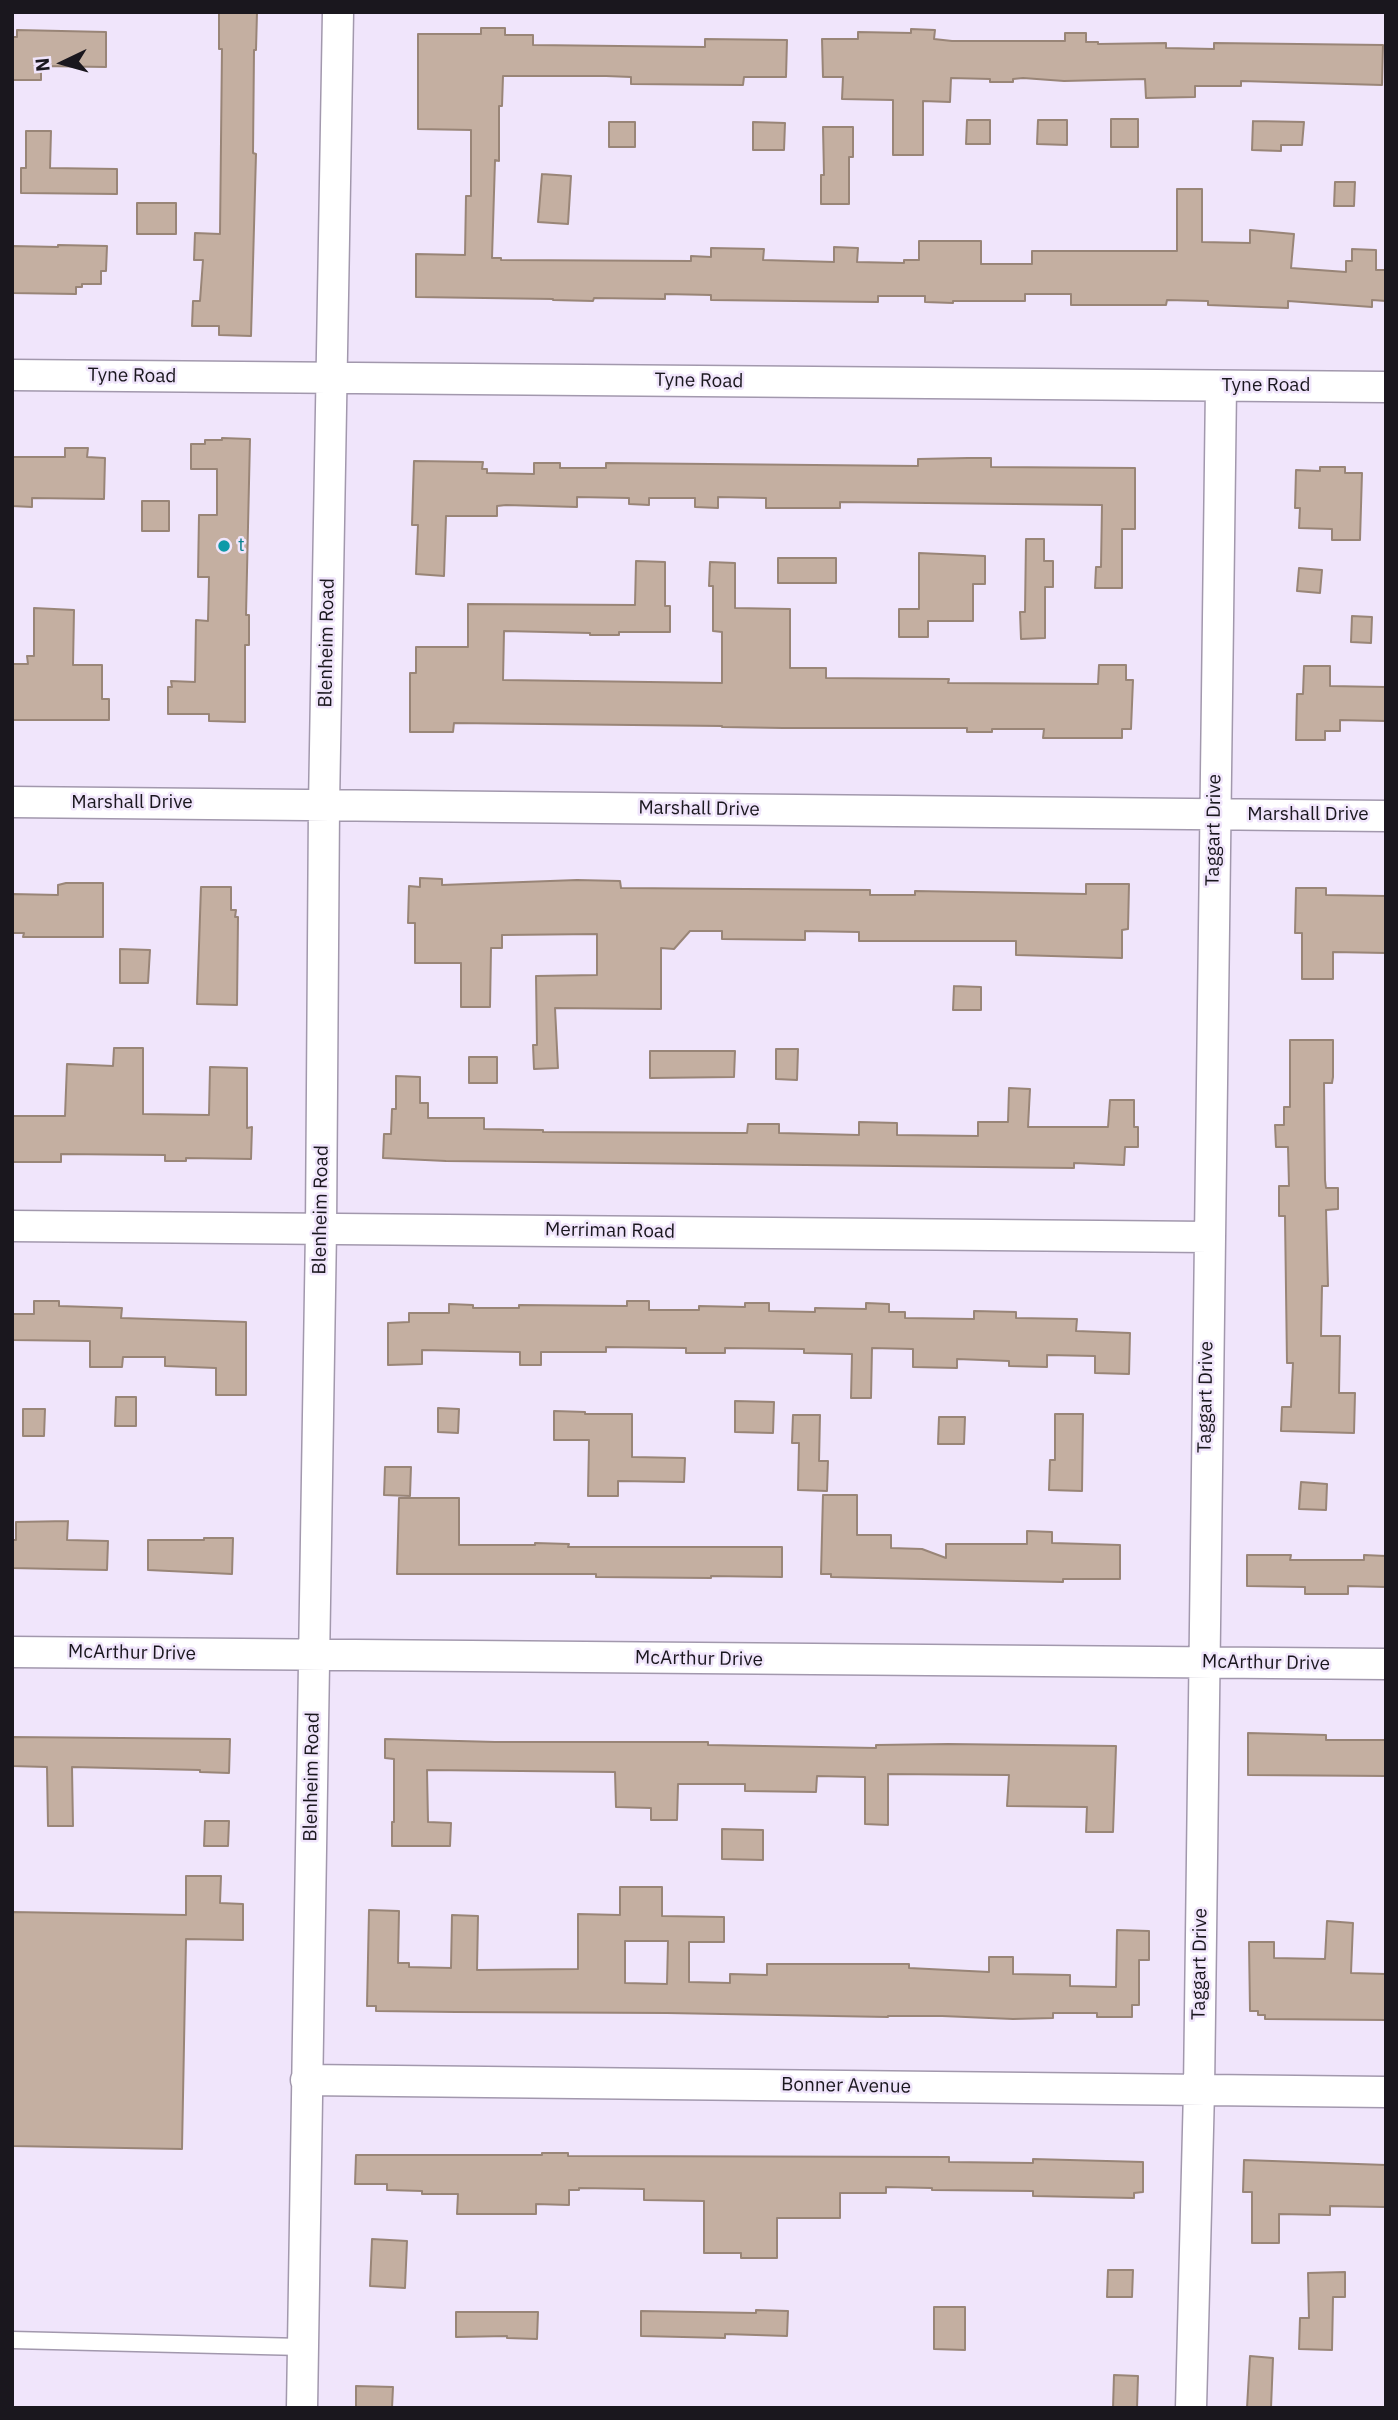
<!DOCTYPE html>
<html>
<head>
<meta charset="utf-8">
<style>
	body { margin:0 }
	#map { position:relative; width:1398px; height:2420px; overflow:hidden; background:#f0e5fb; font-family:"IBM Plex Sans",sans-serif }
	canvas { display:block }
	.frame { position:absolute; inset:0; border:14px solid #1a171e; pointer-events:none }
	.north { position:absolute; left:28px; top:28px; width:70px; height:70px; -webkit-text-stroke:5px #f0e5fb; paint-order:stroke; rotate:265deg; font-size:19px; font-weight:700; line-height:28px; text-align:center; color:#1a171e }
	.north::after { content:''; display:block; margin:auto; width:24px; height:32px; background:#1a171e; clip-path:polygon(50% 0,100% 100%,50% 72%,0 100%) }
</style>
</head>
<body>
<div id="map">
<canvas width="1398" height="2420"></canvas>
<div class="frame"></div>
<div class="north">N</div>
</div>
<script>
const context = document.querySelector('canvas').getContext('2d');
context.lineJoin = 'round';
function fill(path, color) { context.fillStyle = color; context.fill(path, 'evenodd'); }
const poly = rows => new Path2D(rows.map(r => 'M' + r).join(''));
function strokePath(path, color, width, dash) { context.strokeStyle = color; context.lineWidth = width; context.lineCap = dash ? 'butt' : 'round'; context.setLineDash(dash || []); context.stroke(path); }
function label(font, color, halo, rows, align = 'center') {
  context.font = font + ' "IBM Plex Sans",sans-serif'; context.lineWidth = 5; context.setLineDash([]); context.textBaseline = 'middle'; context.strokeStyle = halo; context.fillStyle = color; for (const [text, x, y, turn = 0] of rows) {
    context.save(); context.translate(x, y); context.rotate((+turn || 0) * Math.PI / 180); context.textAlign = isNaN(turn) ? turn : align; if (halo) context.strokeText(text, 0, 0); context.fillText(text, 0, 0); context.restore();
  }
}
const building = poly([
	[219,12,257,12,256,50,254,50,253,153,256,154,251,336,219,335,219,326,192,326,193,301,200,301,203,260,194,260,195,233,220,234,222,49,219,49,219,12],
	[481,28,505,28,505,35,533,35,533,45,705,47,705,39,787,40,786,77,744,77,743,85,631,84,631,77,606,76,503,76,502,106,499,106,499,161,495,160,492,258,501,258,501,260,691,261,691,256,711,257,711,248,764,249,763,260,834,262,834,247,858,248,857,262,904,263,904,260,919,260,919,241,981,241,981,264,1032,264,1032,251,1177,251,1177,189,1202,189,1202,242,1250,243,1250,230,1294,234,1291,268,1346,272,1346,261,1352,261,1352,249,1376,250,1376,270,1386,270,1386,301,1372,300,1372,307,1288,301,1288,308,1208,305,1208,301,1167,300,1166,305,1071,305,1071,294,1025,294,1025,301,953,301,953,303,925,302,925,296,878,296,878,302,711,300,711,295,665,294,665,299,594,298,593,301,553,300,553,299,416,297,416,254,465,255,466,196,471,196,471,130,418,129,418,34,481,34,481,28],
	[911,29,935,30,934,39,952,41,1065,41,1065,33,1086,33,1086,42,1098,42,1098,44,1166,43,1166,48,1214,49,1214,43,1383,45,1382,85,1241,81,1241,86,1195,86,1195,97,1146,98,1145,79,1064,81,1023,78,1013,79,1013,82,990,82,990,79,951,78,950,102,923,101,923,155,893,155,893,100,842,99,843,77,823,77,822,39,858,39,858,32,911,33,911,29],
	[17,30,106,32,106,67,41,66,41,80,12,80,12,37,17,37,17,30],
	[1111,119,1138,119,1138,147,1111,147,1111,119],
	[967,120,990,120,990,144,966,144,967,120],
	[1038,120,1067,120,1067,145,1037,144,1038,120],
	[1253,121,1304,122,1302,145,1281,145,1281,151,1252,150,1253,121],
	[609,122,635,122,635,147,609,147,609,122],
	[753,122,785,123,784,150,753,150,753,122],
	[823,127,853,127,853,157,849,157,849,204,821,204,821,175,824,175,823,127],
	[26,131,51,131,50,168,117,169,117,194,21,193,21,168,26,168,26,131],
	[542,174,571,176,568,224,538,222,542,174],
	[1335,182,1355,182,1354,206,1334,206,1335,182],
	[137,203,176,203,176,234,137,234,137,203],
	[58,245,107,246,106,271,101,271,101,284,82,284,82,287,76,287,76,294,12,293,12,246,58,247,58,245],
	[222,438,250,439,246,615,249,615,249,645,245,645,245,722,209,721,209,714,168,714,168,687,172,687,171,681,195,682,196,620,208,621,209,577,198,577,199,515,217,515,217,469,191,469,191,444,205,444,205,440,222,440,222,438],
	[65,448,88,448,87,457,105,458,104,499,32,498,32,507,12,506,12,457,65,457,65,448],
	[968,458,991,458,991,467,1135,468,1135,529,1122,529,1122,588,1095,588,1096,567,1101,567,1102,505,840,502,840,508,766,508,766,498,718,497,718,508,695,507,695,498,649,498,649,505,629,504,629,498,577,497,577,507,506,505,497,506,497,516,446,516,444,576,416,574,418,525,412,525,414,461,483,462,482,469,487,469,487,473,534,474,534,463,560,463,560,468,606,468,606,463,918,466,918,459,968,458],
	[1320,467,1345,467,1345,473,1362,473,1360,540,1332,540,1332,529,1299,528,1300,508,1295,508,1296,470,1320,471,1320,467],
	[142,501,169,501,169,531,142,531,142,501],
	[1026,539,1044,539,1044,561,1053,561,1053,587,1045,587,1045,638,1021,639,1020,612,1025,612,1026,539],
	[919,553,985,556,985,584,973,584,973,621,928,621,928,637,899,637,899,609,919,609,919,553],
	[778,558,836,558,836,583,778,583,778,558],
	[636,561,665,562,665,606,670,606,670,632,619,632,619,635,590,635,590,633,504,631,503,680,722,683,722,632,713,631,713,586,709,586,710,562,735,563,735,608,790,609,790,668,826,668,826,678,949,679,948,683,1098,684,1099,665,1126,665,1126,680,1133,680,1131,729,1122,729,1122,738,1043,738,1044,729,992,729,992,732,967,732,967,728,783,728,722,727,722,726,454,723,453,732,410,732,410,673,416,673,416,647,468,647,468,604,635,605,636,561],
	[1299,568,1322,570,1320,593,1297,591,1299,568],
	[34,608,74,610,73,665,102,665,102,699,109,699,109,720,12,720,12,664,28,664,27,656,34,656,34,608],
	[1352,616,1372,617,1371,643,1351,642,1352,616],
	[1304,666,1330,666,1330,686,1386,687,1386,721,1340,720,1340,731,1325,731,1325,740,1296,740,1297,694,1303,694,1304,666],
	[420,878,442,879,442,885,577,880,620,881,621,888,870,890,870,895,915,895,915,891,1086,894,1086,884,1129,884,1128,929,1122,930,1122,958,1016,955,1016,941,859,941,859,932,805,931,805,940,722,939,722,931,690,931,674,949,661,948,661,1009,555,1008,558,1068,534,1069,533,1045,537,1045,536,976,597,975,597,934,502,935,502,948,491,948,490,1007,461,1007,461,963,415,963,415,923,408,923,409,886,420,887,420,878],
	[66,883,103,883,103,937,23,937,24,933,12,933,12,894,58,895,58,885,66,883],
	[201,887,231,887,231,910,236,910,235,917,238,917,237,1005,197,1004,201,887],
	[1296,888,1326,888,1326,895,1386,896,1386,953,1333,952,1333,979,1302,979,1302,933,1295,933,1296,888],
	[120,949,150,950,148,983,120,983,120,949],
	[954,986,981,987,981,1010,953,1010,954,986],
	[1290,1040,1333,1040,1333,1077,1332,1083,1324,1083,1325,1180,1326,1188,1338,1188,1338,1209,1326,1210,1328,1286,1322,1286,1321,1336,1340,1336,1339,1393,1355,1393,1354,1433,1281,1431,1282,1407,1291,1407,1293,1363,1287,1363,1285,1216,1279,1216,1279,1186,1289,1186,1288,1147,1276,1147,1275,1125,1284,1125,1284,1107,1290,1107,1290,1040],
	[114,1048,143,1048,143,1114,209,1115,210,1067,247,1068,247,1128,252,1127,251,1159,186,1158,186,1161,165,1161,165,1155,61,1154,61,1162,12,1162,12,1116,65,1116,67,1064,113,1066,114,1048],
	[776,1049,798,1049,797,1080,776,1079,776,1049],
	[650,1051,735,1051,734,1077,650,1078,650,1051],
	[469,1057,497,1057,497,1083,469,1083,469,1057],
	[396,1076,420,1077,420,1103,428,1103,428,1118,484,1118,484,1129,543,1130,543,1132,741,1133,747,1133,748,1124,779,1124,779,1133,859,1135,859,1122,897,1123,897,1135,978,1136,978,1122,1008,1122,1009,1088,1030,1089,1028,1127,1108,1127,1110,1100,1134,1100,1134,1127,1138,1127,1138,1147,1125,1147,1124,1165,1074,1163,1074,1168,446,1161,383,1158,384,1134,391,1134,392,1109,396,1109,396,1076],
	[34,1301,59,1301,59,1306,122,1308,121,1318,246,1322,246,1395,216,1395,216,1368,165,1366,165,1357,123,1357,122,1367,90,1367,90,1341,12,1340,12,1314,34,1314,34,1301],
	[627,1301,649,1301,649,1310,699,1310,699,1306,745,1307,745,1303,769,1303,769,1311,815,1312,815,1308,866,1309,866,1303,889,1304,889,1312,905,1312,905,1318,974,1319,974,1311,1016,1312,1016,1318,1077,1319,1076,1331,1130,1333,1129,1374,1095,1373,1095,1356,1047,1355,1047,1367,1009,1366,1009,1361,957,1359,957,1368,913,1367,913,1349,872,1348,871,1398,851,1398,852,1354,804,1353,804,1349,725,1348,725,1353,686,1353,686,1348,606,1347,606,1352,541,1352,541,1365,520,1365,520,1352,422,1350,422,1364,388,1365,388,1323,409,1322,409,1313,449,1313,449,1304,473,1305,473,1308,519,1308,519,1305,627,1306,627,1301],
	[116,1397,136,1397,136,1426,115,1426,116,1397],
	[735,1401,774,1402,773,1433,735,1432,735,1401],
	[438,1408,459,1409,458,1433,438,1432,438,1408],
	[23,1409,45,1409,44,1436,23,1436,23,1409],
	[554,1411,585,1412,585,1414,632,1414,632,1457,685,1458,684,1482,618,1481,618,1496,588,1496,589,1440,554,1440,554,1411],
	[1055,1414,1083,1414,1082,1491,1049,1490,1050,1460,1055,1460,1055,1414],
	[793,1415,820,1415,819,1461,828,1461,827,1491,798,1490,799,1443,792,1443,793,1415],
	[939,1417,965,1417,964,1444,938,1444,939,1417],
	[385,1467,411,1467,410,1496,384,1495,385,1467],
	[1301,1482,1327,1484,1326,1510,1299,1509,1301,1482],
	[823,1495,857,1495,857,1535,891,1535,891,1548,922,1549,946,1558,946,1544,1027,1544,1027,1531,1052,1532,1052,1543,1120,1545,1120,1579,1063,1579,1063,1582,831,1577,831,1574,821,1574,823,1495],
	[399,1498,459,1498,459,1545,535,1545,535,1543,569,1544,568,1547,782,1547,782,1577,711,1576,711,1578,596,1577,596,1574,397,1574,399,1498],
	[68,1521,67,1540,108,1541,107,1570,12,1568,12,1540,16,1540,16,1522,68,1521],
	[204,1538,233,1538,232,1574,148,1570,148,1540,204,1540,204,1538],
	[1247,1555,1291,1555,1290,1560,1364,1560,1364,1555,1386,1556,1386,1587,1348,1586,1348,1594,1305,1594,1305,1587,1247,1586,1247,1555],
	[1248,1733,1326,1735,1326,1740,1386,1740,1386,1776,1248,1775,1248,1733],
	[12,1737,230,1739,229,1773,200,1772,200,1770,72,1767,73,1826,48,1826,47,1767,12,1766,12,1737],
	[385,1739,495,1742,708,1742,708,1745,876,1748,876,1745,948,1744,1116,1746,1113,1832,1086,1832,1087,1807,1007,1806,1009,1775,888,1774,888,1825,865,1824,865,1777,817,1776,816,1792,745,1791,745,1784,678,1784,677,1820,651,1820,651,1808,616,1807,615,1772,427,1770,428,1822,451,1823,450,1846,392,1846,392,1822,394,1822,394,1759,385,1758,385,1739],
	[205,1821,229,1821,228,1846,204,1846,205,1821],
	[722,1829,763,1830,763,1860,722,1859,722,1829],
	[186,1876,221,1876,220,1903,243,1904,243,1940,186,1939,182,2149,12,2146,12,1912,186,1915,186,1876],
	[620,1887,662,1887,662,1916,724,1917,724,1942,689,1942,689,1982,730,1983,730,1974,767,1975,767,1964,909,1964,909,1968,989,1972,989,1957,1013,1957,1013,1974,1070,1975,1070,1986,1116,1987,1117,1930,1149,1931,1149,1960,1139,1960,1139,2005,1132,2005,1132,2017,1097,2017,1097,2013,1053,2013,1053,2018,1013,2019,942,2016,888,2016,888,2017,667,2013,456,2012,376,2011,376,2006,367,2006,369,1910,399,1911,398,1963,409,1963,409,1967,451,1968,452,1915,478,1916,477,1970,578,1969,578,1914,620,1915,620,1887],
	[625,1941,668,1941,667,1984,625,1983,625,1941],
	[1327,1921,1353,1923,1351,1973,1386,1974,1386,2020,1265,2019,1265,2015,1258,2015,1258,2011,1250,2011,1249,1942,1274,1942,1274,1958,1325,1959,1327,1921],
	[542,2153,568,2153,568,2156,949,2157,949,2162,1033,2163,1033,2159,1143,2162,1143,2192,1134,2193,1134,2198,1033,2196,1033,2191,932,2190,932,2188,886,2187,886,2193,840,2193,840,2218,777,2218,777,2258,741,2258,741,2253,704,2253,704,2201,644,2200,644,2189,579,2188,579,2190,569,2190,569,2205,536,2204,536,2214,457,2214,458,2194,422,2194,422,2191,387,2190,387,2184,355,2184,356,2155,542,2155,542,2153],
	[1244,2160,1386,2165,1386,2207,1330,2206,1330,2215,1279,2214,1279,2243,1252,2243,1252,2192,1243,2192,1244,2160],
	[372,2239,407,2241,405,2288,370,2286,372,2239],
	[1108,2270,1133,2270,1132,2297,1107,2297,1108,2270],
	[1345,2272,1345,2297,1333,2297,1332,2350,1299,2349,1300,2318,1309,2318,1308,2273,1345,2272],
	[934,2307,965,2307,965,2350,934,2349,934,2307],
	[756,2310,788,2311,787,2336,725,2334,725,2338,641,2336,641,2311,756,2313,756,2310],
	[456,2312,538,2312,537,2339,507,2338,507,2336,456,2337,456,2312],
	[1250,2356,1273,2358,1271,2408,1247,2408,1250,2356],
	[1114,2375,1138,2376,1137,2408,1113,2408,1114,2375],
	[356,2386,393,2387,392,2408,356,2408,356,2386]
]);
fill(building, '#c4afa1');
strokePath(building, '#998577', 2);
const lane = poly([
	[12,2340,302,2347]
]);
const street = poly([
	[12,375,1386,387],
	[12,802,1386,816],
	[12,1226,1208,1237],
	[12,1652,1386,1664],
	[306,2080,1386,2092],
	[302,2408,321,1229,324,805,338,12],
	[1191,2408,1199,2090,1221,386]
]);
strokePath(lane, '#a298ad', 19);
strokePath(street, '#a298ad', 33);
strokePath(lane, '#fff', 16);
strokePath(street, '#fff', 30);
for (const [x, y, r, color] of [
	[224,546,7,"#0f9aa8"]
]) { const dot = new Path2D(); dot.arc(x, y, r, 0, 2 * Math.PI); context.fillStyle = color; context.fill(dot); strokePath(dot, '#f0e5fb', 2.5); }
label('19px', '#1a171e', '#f0e5fb', [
	["Tyne Road",132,376,1],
	["Tyne Road",699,381,1],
	["Tyne Road",1266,386],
	["Blenheim Road",327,643,-89],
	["Marshall Drive",132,803],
	["Marshall Drive",699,809,1],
	["Marshall Drive",1308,815],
	["Taggart Drive",1214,830,-89],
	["Blenheim Road",321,1210,-89],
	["Merriman Road",610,1231,1],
	["Taggart Drive",1206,1397,-89],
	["McArthur Drive",132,1653,1],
	["McArthur Drive",699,1659,1],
	["McArthur Drive",1266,1663,1],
	["Blenheim Road",312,1777,-89],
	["Taggart Drive",1200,1964,-89],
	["Bonner Avenue",846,2086,1]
]);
label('19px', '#0d838f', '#f0e5fb', [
	["t",238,546]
], 'left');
</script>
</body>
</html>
